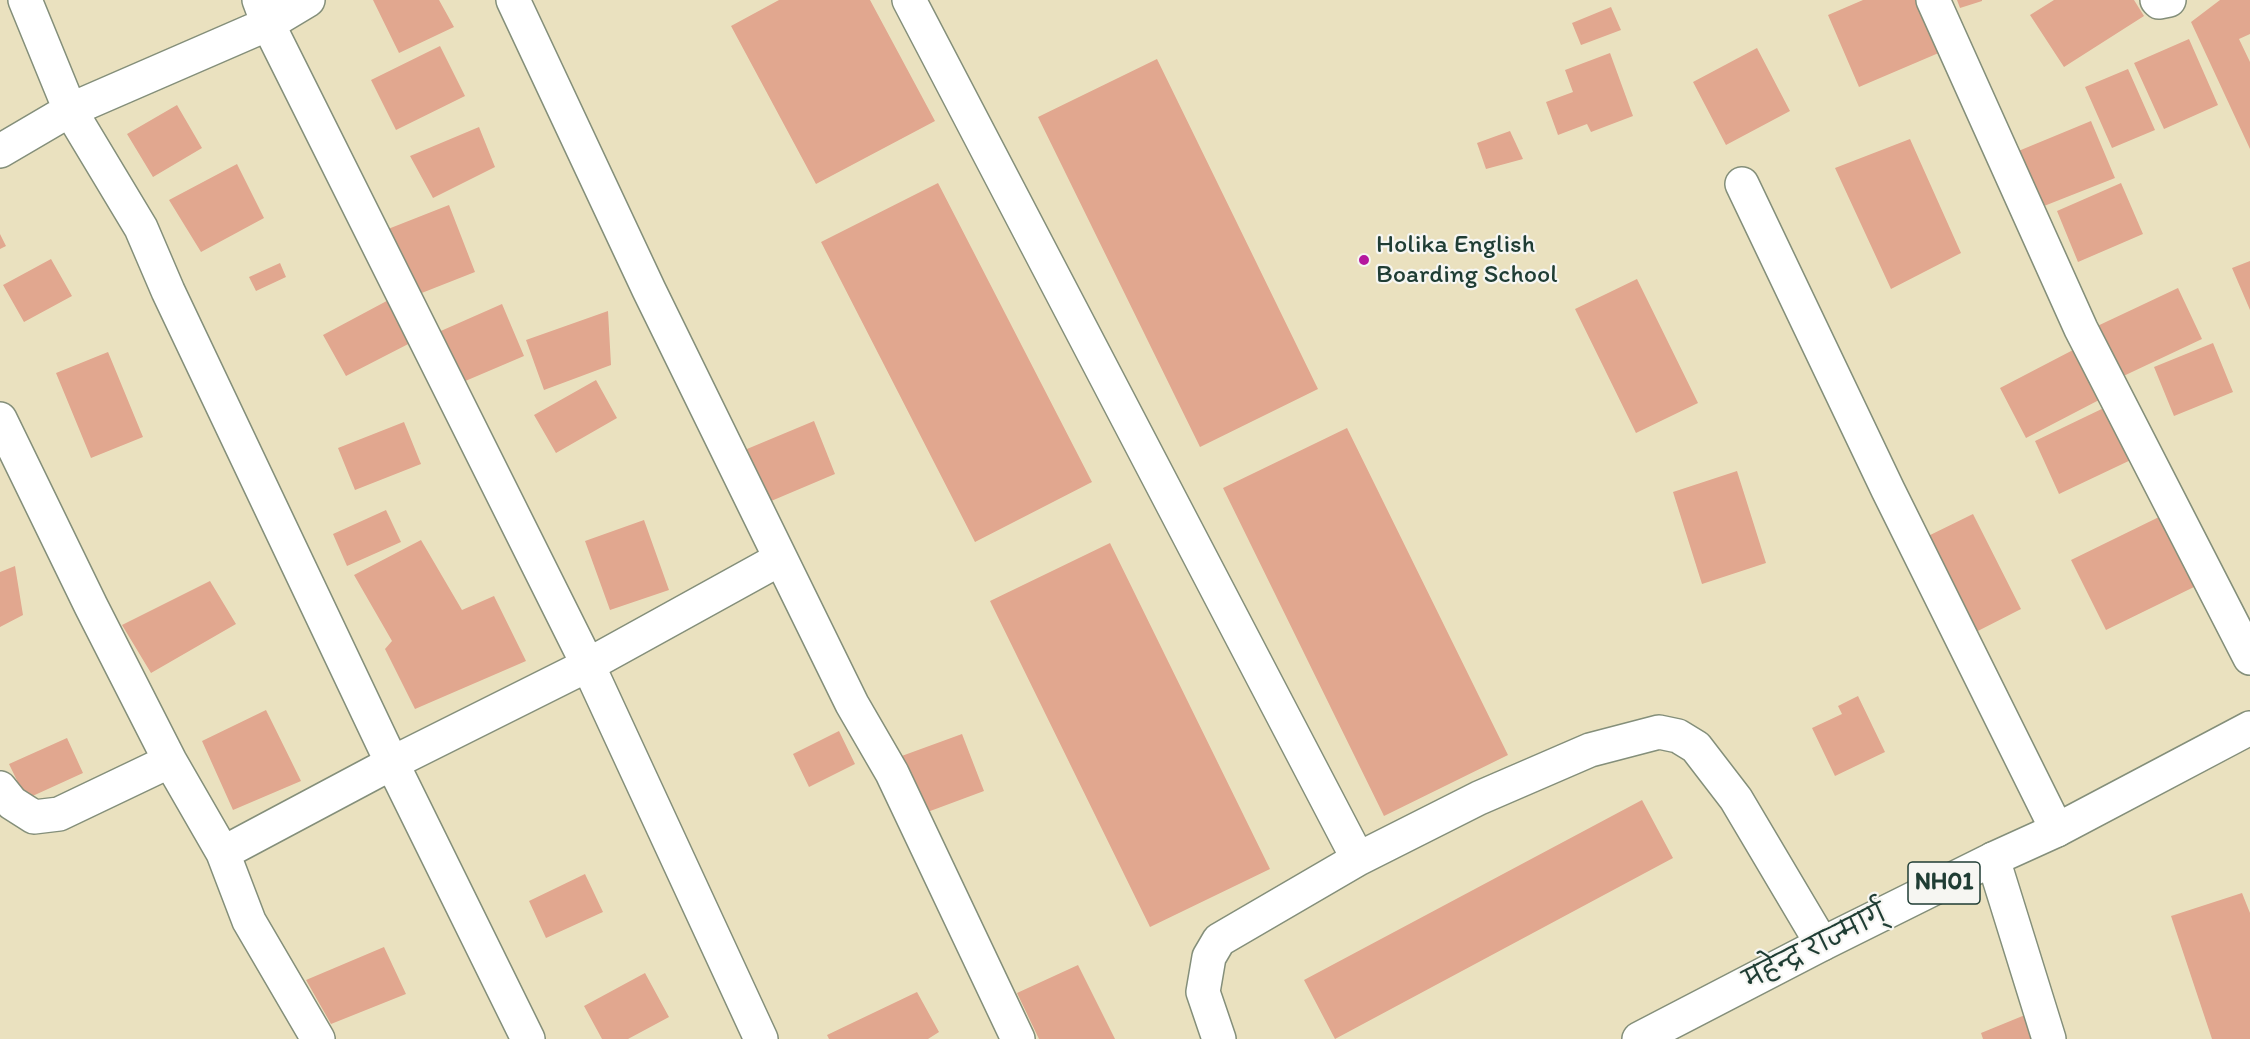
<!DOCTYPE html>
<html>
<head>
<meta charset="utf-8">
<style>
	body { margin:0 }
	canvas { display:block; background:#eae1bf }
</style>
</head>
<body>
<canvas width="2250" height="1039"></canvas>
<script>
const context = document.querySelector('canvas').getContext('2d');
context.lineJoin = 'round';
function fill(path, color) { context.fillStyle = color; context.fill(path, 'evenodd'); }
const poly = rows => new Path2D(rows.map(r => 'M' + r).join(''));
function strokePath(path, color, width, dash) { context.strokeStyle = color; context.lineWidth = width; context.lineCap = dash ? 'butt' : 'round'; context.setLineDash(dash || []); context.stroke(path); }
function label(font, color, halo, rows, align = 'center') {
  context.font = font + ' Itim,"Playpen Sans Deva",sans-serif'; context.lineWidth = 4.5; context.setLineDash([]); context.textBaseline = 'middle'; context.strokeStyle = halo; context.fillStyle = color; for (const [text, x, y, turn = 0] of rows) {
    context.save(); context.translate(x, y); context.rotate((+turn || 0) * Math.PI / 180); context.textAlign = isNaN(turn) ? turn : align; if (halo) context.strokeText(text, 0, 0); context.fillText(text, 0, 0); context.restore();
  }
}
fill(poly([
	[373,0,439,0,454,27,399,53],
	[779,0,870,0,935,121,816,184,731,26],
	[1863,0,1919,0,1941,52,1859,87,1828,15],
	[1957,0,1982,0,1982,1,1960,8],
	[2054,0,2134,0,2144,16,2064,67,2030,15],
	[2220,0,2250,0,2250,34,2239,39,2250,62,2250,149,2191,22],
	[1611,7,1621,30,1581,45,1572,23],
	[2189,39,2218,105,2164,129,2134,63],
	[440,46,465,96,396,130,371,80],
	[1757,48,1790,111,1726,145,1693,82],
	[1610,53,1633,116,1591,132,1587,124,1558,135,1546,102,1573,92,1565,70],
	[1157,59,1318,389,1200,447,1038,117],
	[2128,69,2155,130,2112,148,2085,87],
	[177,105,202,148,153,177,127,134],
	[2091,121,2115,178,2039,208,2016,152],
	[479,127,495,167,433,198,410,156],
	[1510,131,1523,159,1486,169,1477,143],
	[1910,139,1961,253,1891,289,1835,168],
	[237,164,264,218,201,252,169,200],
	[938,183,1092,482,975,542,821,242],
	[2121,183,2143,234,2078,262,2057,211],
	[449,205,475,272,409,298,383,231],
	[0,234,6,246,0,249],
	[51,259,72,296,24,322,3,285],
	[2250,261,2250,310,2232,268],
	[280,263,286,277,256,291,249,277],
	[1637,279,1698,403,1636,433,1575,309],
	[2178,288,2202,339,2115,380,2091,329],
	[396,296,418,339,346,376,323,335],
	[502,304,524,356,456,385,434,334],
	[608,311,611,365,544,390,526,340],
	[2213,343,2233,392,2174,416,2154,367],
	[2073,350,2099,400,2026,438,2000,388],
	[108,352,143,437,91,458,56,373],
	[596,380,617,418,556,453,534,415],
	[2110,405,2135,458,2059,494,2035,441],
	[814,421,835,474,757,507,735,454],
	[404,422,421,464,355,490,338,448],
	[1347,428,1508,755,1384,816,1223,488],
	[1737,471,1766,563,1702,584,1673,492],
	[386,510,401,542,347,566,333,534],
	[1973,514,2021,609,1970,635,1922,539],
	[2159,517,2194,587,2106,630,2071,560],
	[644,520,669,590,610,610,585,541],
	[421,540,462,610,494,596,526,661,415,709,385,649,392,641,354,575],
	[1110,543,1270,869,1150,927,990,601],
	[15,566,23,615,0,627,0,572],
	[210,581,236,624,151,673,122,625],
	[1858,696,1885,752,1835,776,1812,728,1842,714,1838,706],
	[266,710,301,781,233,810,202,741],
	[839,731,855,764,809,787,793,754],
	[962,734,984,791,898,823,877,765],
	[67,738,83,773,26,799,9,764],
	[1642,800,1673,858,1335,1039,1304,980],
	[585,874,603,912,546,938,529,901],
	[2242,893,2250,913,2250,1039,2212,1039,2171,916],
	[384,947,406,994,331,1024,306,980],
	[1078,965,1115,1039,1039,1039,1017,993],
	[645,973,669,1017,628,1039,602,1039,584,1006],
	[917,992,939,1032,928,1039,829,1039,827,1035],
	[2025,1015,2033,1039,1983,1039,1981,1033]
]), '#e1a78f');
const minor = poly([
	[25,0,70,110,141,228,168,291,392,763,528,1039],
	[259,0,268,24,588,665,761,1039],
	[513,0,649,290,852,704,892,773,1018,1039],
	[909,0,1358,859],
	[1933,0,2081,329,2250,658],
	[2157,0,2159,2,2169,0],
	[0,151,70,110,268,24,308,0],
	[1742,184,1888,490,2057,830],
	[0,419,91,606,170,761,223,853,249,921,318,1039],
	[0,788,12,803,34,817,59,814,170,761],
	[223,853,392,763,588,665,780,559],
	[1993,859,2049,1039],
	[1219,1039,1203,992,1209,957,1219,940,1358,859,1479,798,1590,750,1659,732,1678,736,1696,747,1736,799,1822,944]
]);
const highway = poly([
	[1639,1039,1822,944,1993,859,2057,830,2250,728]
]);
strokePath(minor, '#848f7a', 36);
strokePath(highway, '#848f7a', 36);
strokePath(minor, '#fff', 33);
strokePath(highway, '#fff', 33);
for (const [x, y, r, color] of [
	[1364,260,6,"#b5179e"]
]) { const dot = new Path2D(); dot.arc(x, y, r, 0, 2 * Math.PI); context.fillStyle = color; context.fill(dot); strokePath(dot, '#f6f6f2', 2); }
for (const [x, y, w] of [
	[1944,883,72]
]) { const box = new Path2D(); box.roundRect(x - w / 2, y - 21, w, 42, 4.5); context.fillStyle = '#f6f6f2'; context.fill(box); strokePath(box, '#1f3d34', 1.5); }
label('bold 24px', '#1f3d34', null, [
	["NH01",1944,883]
]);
label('26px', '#1f3d34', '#f6f6f2', [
	["Holika English",1376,245],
	["Boarding School",1376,275]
], 'left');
label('26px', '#1f3d34', '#f6f6f2', [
	["महेन्द्र राज्मार्ग्",1816,948,-27]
]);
</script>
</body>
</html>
